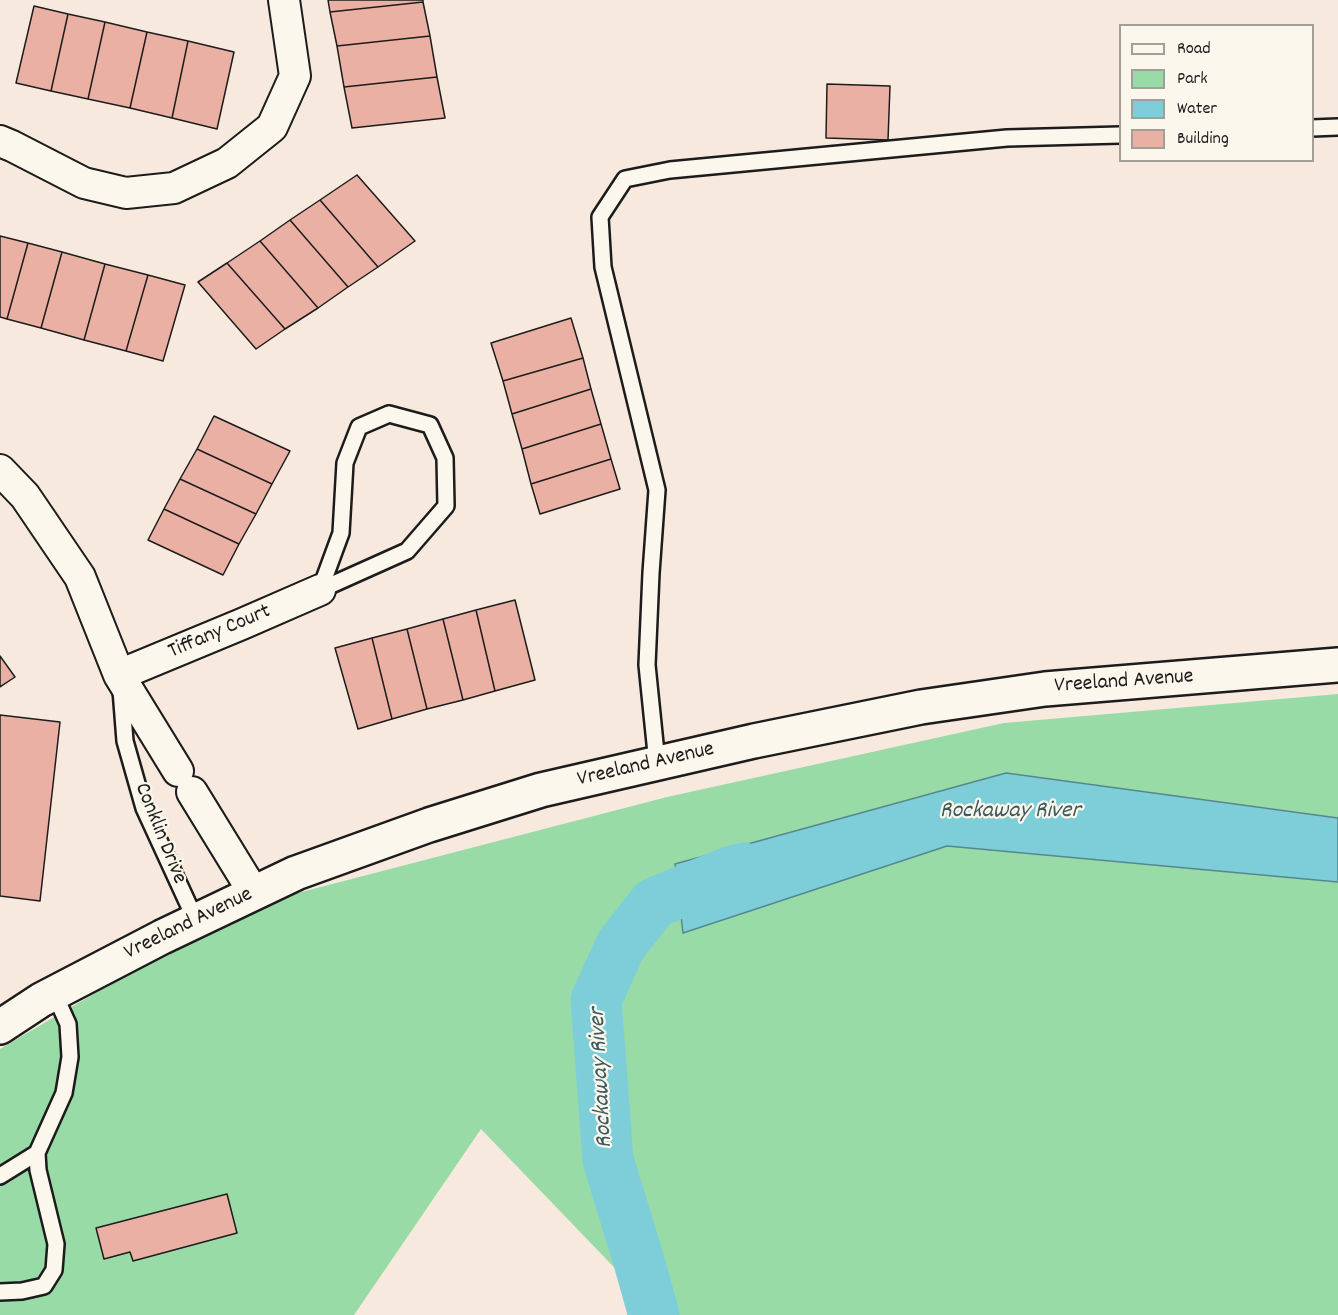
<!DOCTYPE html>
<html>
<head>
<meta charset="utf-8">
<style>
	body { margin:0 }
	#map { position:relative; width:1338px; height:1315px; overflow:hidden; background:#f8e9de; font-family:Dekko,sans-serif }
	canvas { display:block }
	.legend { position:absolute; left:1119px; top:24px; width:195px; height:138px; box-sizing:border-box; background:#fbf7ec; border:2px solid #a29f99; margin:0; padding:8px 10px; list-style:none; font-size:18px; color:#1c1c1c }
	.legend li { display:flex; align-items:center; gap:12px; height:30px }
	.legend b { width:30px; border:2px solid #a29f99 }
</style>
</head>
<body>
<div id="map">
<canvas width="1338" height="1315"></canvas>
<ul class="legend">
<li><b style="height:8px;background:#fbf7ec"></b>Road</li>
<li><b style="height:16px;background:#98dba6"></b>Park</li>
<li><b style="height:16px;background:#7eceda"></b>Water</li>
<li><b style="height:16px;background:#eab0a4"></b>Building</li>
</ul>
</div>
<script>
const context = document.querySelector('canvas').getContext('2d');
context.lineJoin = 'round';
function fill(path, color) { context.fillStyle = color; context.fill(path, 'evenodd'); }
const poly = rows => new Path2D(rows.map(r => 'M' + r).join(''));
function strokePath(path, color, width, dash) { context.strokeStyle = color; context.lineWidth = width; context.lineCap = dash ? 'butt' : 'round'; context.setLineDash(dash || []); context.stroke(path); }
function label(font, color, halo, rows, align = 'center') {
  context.font = font + ' Dekko,sans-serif'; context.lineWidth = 4.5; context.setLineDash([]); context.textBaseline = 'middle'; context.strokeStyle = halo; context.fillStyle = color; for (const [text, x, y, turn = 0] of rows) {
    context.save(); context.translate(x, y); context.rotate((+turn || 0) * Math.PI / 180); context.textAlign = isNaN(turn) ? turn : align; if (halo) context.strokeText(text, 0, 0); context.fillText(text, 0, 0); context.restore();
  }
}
fill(poly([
	[1338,694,1338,818,1006,773,675,865,684,933,947,846,1338,882,1338,1315,660,1315,481,1129,354,1315,0,1315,0,1049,240,908,667,797,1004,723]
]), '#98dba6');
const water = poly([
	[1006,773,1338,818,1338,882,947,846,683,933,675,864,1006,773]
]);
fill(water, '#7eceda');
strokePath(water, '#57878e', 1.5);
strokePath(poly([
	[654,1315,638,1258,608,1160,596,1000,621,945,654,903,729,872,744,868]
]), '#7eceda', 51);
const building = poly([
	[328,0,423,0,423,2,330,12,328,0],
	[423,2,430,36,337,46,330,12,423,2],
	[34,6,68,14,51,91,16,83,34,6],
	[68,14,105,22,88,99,51,91,68,14],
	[105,22,147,32,130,108,88,99,105,22],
	[147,32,188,41,172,118,130,108,147,32],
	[430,36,437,77,344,87,337,46,430,36],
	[188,41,234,52,217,129,172,118,188,41],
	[437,77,445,118,352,128,344,87,437,77],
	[827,84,890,86,888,140,826,138,827,84],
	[357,175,415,241,378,267,320,200,357,175],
	[320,200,378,267,348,287,290,220,320,200],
	[290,220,348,287,318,308,260,241,290,220],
	[0,236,28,243,7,319,0,317,0,236],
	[260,241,318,308,285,329,227,263,260,241],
	[28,243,62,252,41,328,7,319,28,243],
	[62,252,105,264,84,340,41,328,62,252],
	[227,263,285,329,256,349,198,282,227,263],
	[105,264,148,275,126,351,84,340,105,264],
	[148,275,185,285,163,361,126,351,148,275],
	[571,318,583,358,503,381,491,343,571,318],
	[583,358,591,389,512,414,503,381,583,358],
	[591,389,601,424,522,449,512,414,591,389],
	[214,416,290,451,272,484,197,449,214,416],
	[601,424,611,459,531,484,522,449,601,424],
	[197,449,272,484,256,514,180,479,197,449],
	[611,459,620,489,540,514,531,484,611,459],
	[180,479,256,514,239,544,164,509,180,479],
	[164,509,239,544,223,575,148,540,164,509],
	[515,600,535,680,495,691,476,610,515,600],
	[476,610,495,691,463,700,443,619,476,610],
	[443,619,463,700,427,709,407,629,443,619],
	[407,629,427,709,392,719,372,638,407,629],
	[372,638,392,719,358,729,335,648,372,638],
	[0,656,15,677,0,687,0,656],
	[0,715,60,722,40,901,0,896,0,715],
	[227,1194,237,1233,133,1261,130,1252,104,1259,96,1228,227,1194]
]);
fill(building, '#eab0a4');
strokePath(building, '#1c1c1c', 1.5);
const lane = poly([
	[1312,128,1338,127],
	[389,414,430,425,445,458,446,506,407,551,320,590,341,533,345,463,359,427,389,414],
	[121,690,125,741,144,808,196,921],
	[657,763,647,665,651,573,657,490,603,267,600,217,625,179,670,170,1007,138,1120,135],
	[0,1176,37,1153],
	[0,1292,22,1291,44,1286,54,1270,56,1244,38,1170,37,1153,64,1093,70,1057,68,1024,54,993]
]);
const street = poly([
	[0,141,12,146,84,183,126,193,174,188,227,163,272,127,295,76,284,0],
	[0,470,25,496,80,577,119,675,178,771],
	[119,675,242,624,320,590],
	[192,792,254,893]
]);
const secondary = poly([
	[0,1027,41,1000,162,937,296,873,429,825,541,790,754,741,921,707,1045,689,1338,665]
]);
strokePath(lane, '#1c1c1c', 20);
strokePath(street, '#1c1c1c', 34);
strokePath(secondary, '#1c1c1c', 38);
strokePath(lane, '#fbf7ec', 15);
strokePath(street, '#fbf7ec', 30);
strokePath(secondary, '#fbf7ec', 33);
label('22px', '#1c1c1c', '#fbf7ec', [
	["Tiffany Court",220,633,-23],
	["Vreeland Avenue",1124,683,-4],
	["Vreeland Avenue",646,766,-13],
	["Conklin Drive",159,834,68],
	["Vreeland Avenue",189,925,-26]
]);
label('italic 24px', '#3e5a5e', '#fbf7ec', [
	["Rockaway River",1010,813],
	["Rockaway River",603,1078,-93]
]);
</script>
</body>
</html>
